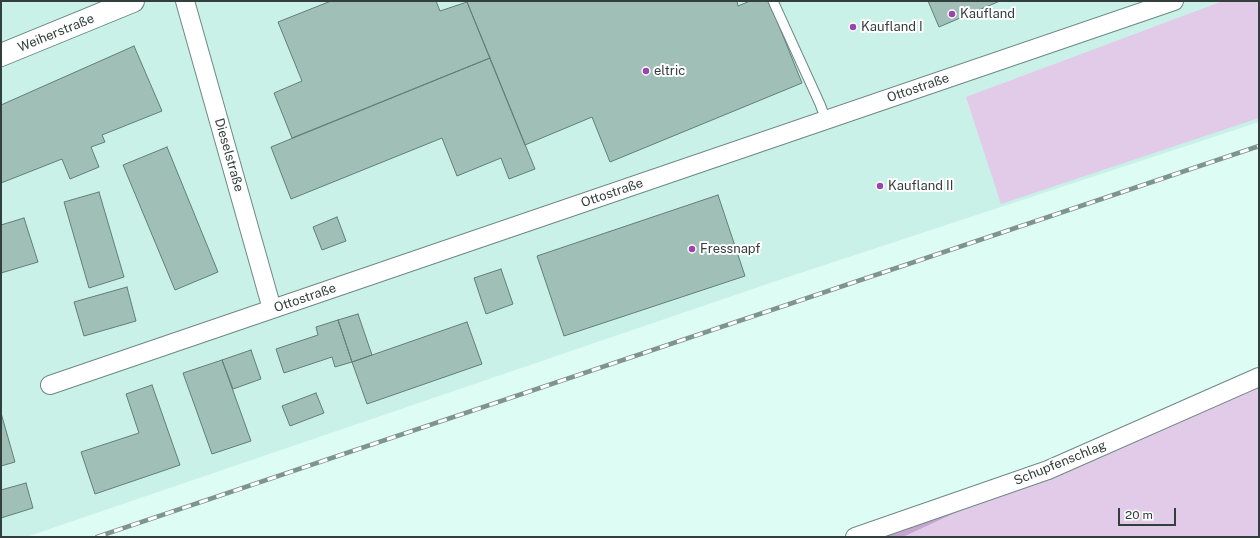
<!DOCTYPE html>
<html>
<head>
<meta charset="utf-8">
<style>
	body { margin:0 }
	#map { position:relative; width:1260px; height:538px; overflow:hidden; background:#dcfcf4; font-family:"Public Sans",sans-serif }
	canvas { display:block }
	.frame { position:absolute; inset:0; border:2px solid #333f3c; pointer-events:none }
	.scale { position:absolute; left:1118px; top:508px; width:58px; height:18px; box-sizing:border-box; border:2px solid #333f3c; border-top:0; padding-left:5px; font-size:12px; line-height:14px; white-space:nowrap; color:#333f3c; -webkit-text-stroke:3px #fff; paint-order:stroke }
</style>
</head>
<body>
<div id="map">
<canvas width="1260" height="538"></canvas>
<div class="frame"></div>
<div class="scale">20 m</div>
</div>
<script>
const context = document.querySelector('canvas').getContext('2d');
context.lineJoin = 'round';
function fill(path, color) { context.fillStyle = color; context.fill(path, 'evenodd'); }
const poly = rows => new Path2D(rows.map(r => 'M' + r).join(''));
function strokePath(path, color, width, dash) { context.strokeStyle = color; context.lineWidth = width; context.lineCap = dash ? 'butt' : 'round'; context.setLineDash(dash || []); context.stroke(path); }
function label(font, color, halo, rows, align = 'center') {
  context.font = font + ' "Public Sans",sans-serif'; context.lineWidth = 4; context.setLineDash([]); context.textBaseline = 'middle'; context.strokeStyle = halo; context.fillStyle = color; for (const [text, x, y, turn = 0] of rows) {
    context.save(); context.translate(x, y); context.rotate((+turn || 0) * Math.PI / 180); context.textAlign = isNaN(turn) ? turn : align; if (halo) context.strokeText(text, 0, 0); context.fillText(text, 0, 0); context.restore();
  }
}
fill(poly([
	[1,1,1259,1,1259,122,779,280,26,537,1,537]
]), '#c9f1e8');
fill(poly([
	[1223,1,1259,1,1259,118,1001,204,966,97],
	[1259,377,1259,537,903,537,1048,470]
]), '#e2cbe8');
fill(poly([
	[1048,470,903,537,855,537]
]), '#c7a3cf');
const building = poly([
	[331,1,436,1,440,11,467,2,490,58,292,138,274,93,302,81,278,22,331,1],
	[469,1,737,1,738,6,750,1,769,1,802,83,610,162,592,117,525,145,467,2,469,1],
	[928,1,1000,1,939,27,928,1],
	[134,46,162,111,102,135,105,142,91,147,99,167,70,179,62,159,1,183,1,105,134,46],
	[490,58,535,169,509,179,501,158,457,176,442,138,291,199,271,147,490,58],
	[167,147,218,272,175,290,123,165,167,147],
	[99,192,124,277,89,288,64,202,99,192],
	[718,195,745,276,564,336,537,256,718,195],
	[337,217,346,241,322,250,313,227,337,217],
	[24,218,38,262,1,273,1,225,24,218],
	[501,269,513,304,486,314,474,278,501,269],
	[127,287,136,321,84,336,74,302,127,287],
	[358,314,372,355,352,362,338,320,358,314],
	[338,320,352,362,335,367,332,357,284,373,276,349,318,335,316,327,338,320],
	[467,322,482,364,367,404,352,362,467,322],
	[251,350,261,379,233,389,222,360,251,350],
	[222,360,251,441,212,454,183,373,222,360],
	[152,385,180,465,95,494,81,452,139,433,126,394,152,385],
	[316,393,324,413,290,426,282,406,316,393],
	[1,413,15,462,1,466,1,413],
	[26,483,33,508,1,518,1,490,26,483]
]);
fill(building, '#a0bfb7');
strokePath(building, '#627f78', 1);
const service = poly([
	[773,1,820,104,826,120]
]);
const minor = poly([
	[185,1,272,309],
	[50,385,1174,1],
	[855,537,1048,470,1259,377]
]);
const tertiary = poly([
	[1,55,133,1]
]);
strokePath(service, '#6c8982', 11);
strokePath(minor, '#6c8982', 20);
strokePath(tertiary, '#6c8982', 24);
strokePath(service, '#fff', 9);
strokePath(minor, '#fff', 18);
strokePath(tertiary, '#fff', 22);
const rail = poly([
	[97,537,1259,146]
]);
strokePath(rail, '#7f948f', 4.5);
strokePath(rail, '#fff', 3, [9]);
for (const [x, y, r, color] of [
	[952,14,4,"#9b44b0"],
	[853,27,4,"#9b44b0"],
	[646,71,4,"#9b44b0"],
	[880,186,4,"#9b44b0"],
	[692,249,4,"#9b44b0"]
]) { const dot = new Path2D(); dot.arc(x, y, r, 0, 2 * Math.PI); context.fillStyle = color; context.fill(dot); strokePath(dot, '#fff', 1.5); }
label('13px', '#333f3c', '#fff', [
	["Kaufland",960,14],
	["Kaufland I",861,27],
	["eltric",654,71],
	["Kaufland II",888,186],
	["Fressnapf",700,249]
], 'left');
label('13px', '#333f3c', '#fff', [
	["Weiherstraße",56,33,-22],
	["Ottostraße",918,88,-19],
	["Dieselstraße",229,155,74],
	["Ottostraße",612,193,-19],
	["Ottostraße",305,298,-19],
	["Schupfenschlag",1060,463,-22]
]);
</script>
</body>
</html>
